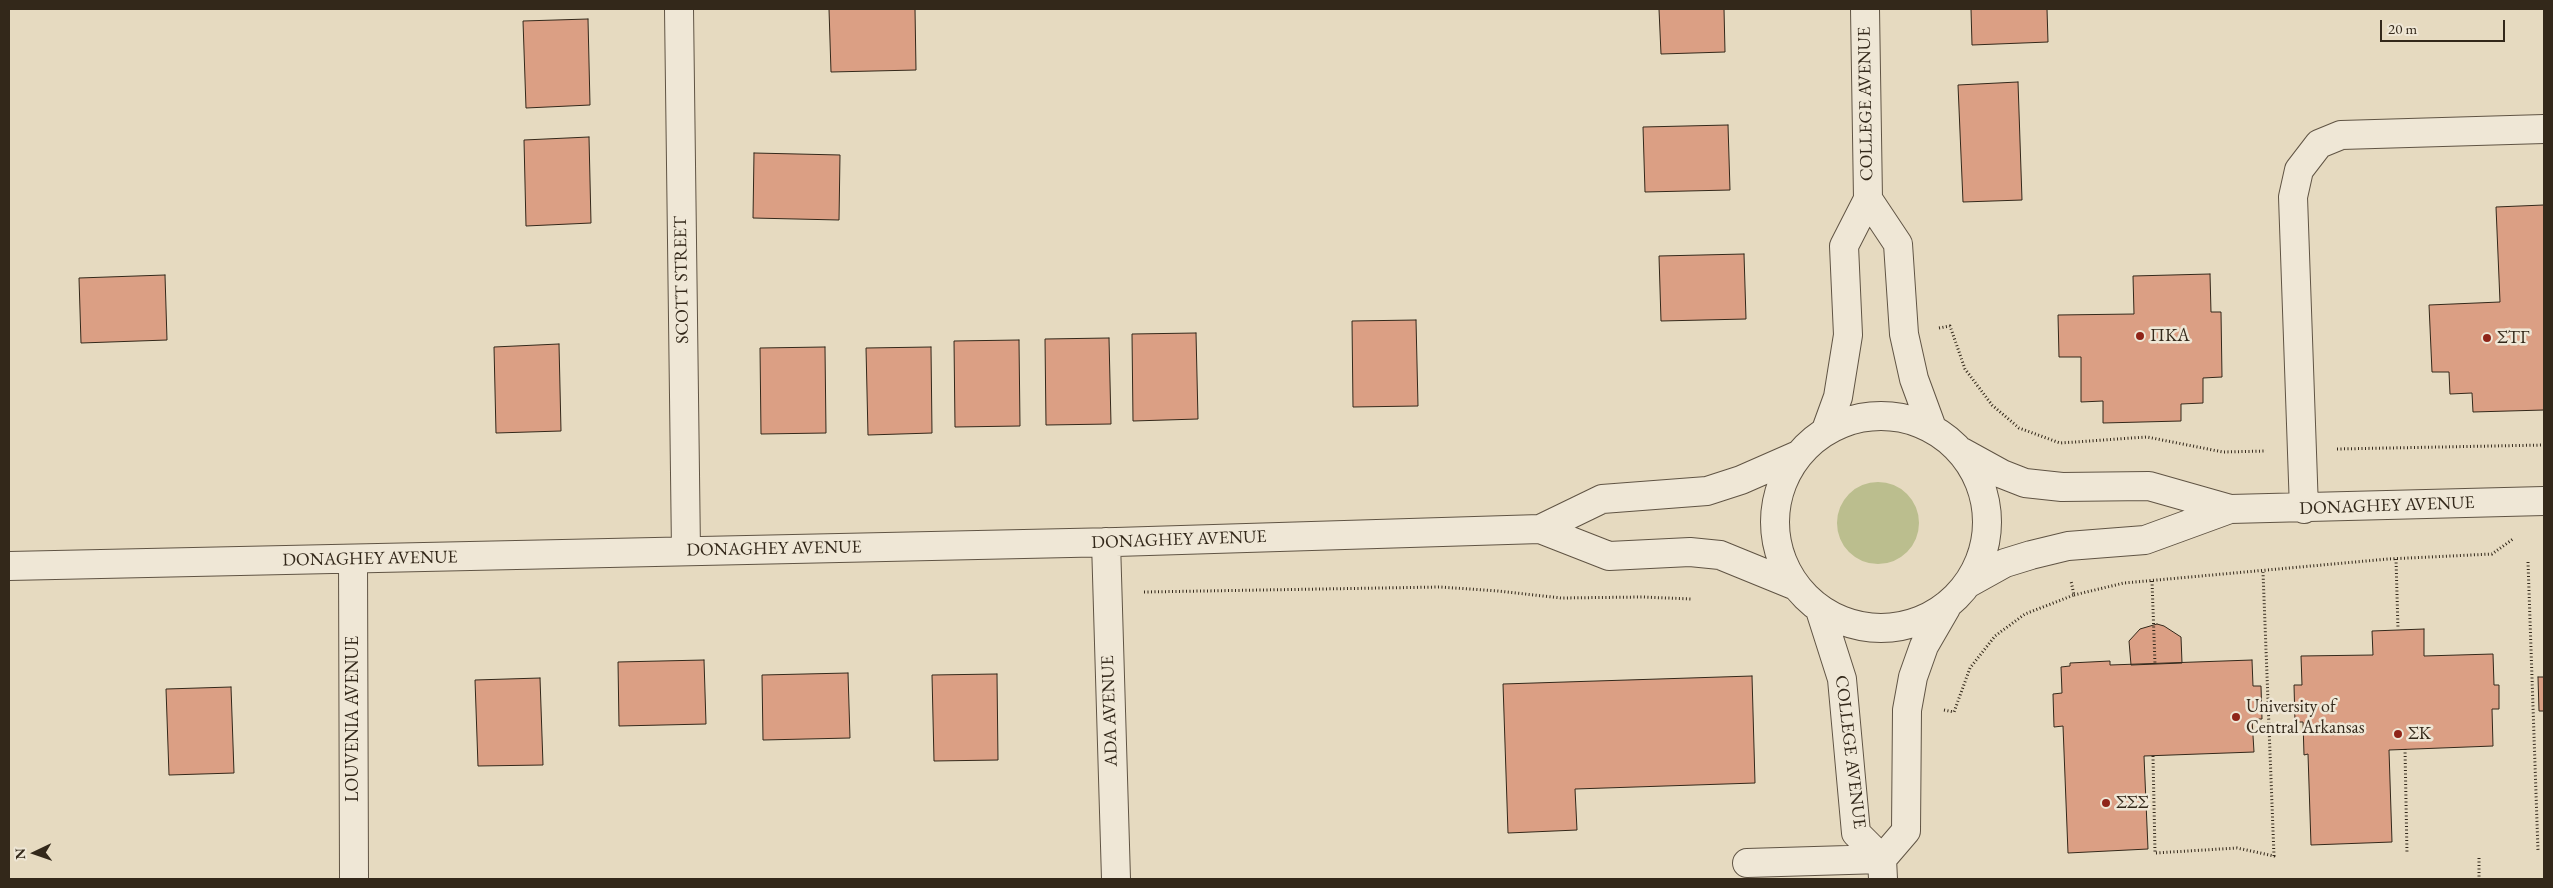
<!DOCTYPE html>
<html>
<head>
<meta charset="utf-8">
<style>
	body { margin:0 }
	#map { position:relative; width:2553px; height:888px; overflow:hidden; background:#e6dac0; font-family:"EB Garamond",serif }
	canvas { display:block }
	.frame { position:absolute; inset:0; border:10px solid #33281a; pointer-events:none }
	.north { position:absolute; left:10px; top:828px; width:50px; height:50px; -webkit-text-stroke:4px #efe7d6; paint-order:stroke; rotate:267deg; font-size:14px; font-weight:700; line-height:20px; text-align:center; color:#33281a }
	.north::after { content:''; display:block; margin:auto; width:18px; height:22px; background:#33281a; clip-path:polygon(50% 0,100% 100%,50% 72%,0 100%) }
	.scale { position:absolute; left:2380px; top:20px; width:125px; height:22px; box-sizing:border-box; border:2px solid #33281a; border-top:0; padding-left:6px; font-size:15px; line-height:18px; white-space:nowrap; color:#33281a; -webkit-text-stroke:4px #efe7d6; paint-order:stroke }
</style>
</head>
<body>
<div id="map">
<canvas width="2553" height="888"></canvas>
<div class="frame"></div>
<div class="north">N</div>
<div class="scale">20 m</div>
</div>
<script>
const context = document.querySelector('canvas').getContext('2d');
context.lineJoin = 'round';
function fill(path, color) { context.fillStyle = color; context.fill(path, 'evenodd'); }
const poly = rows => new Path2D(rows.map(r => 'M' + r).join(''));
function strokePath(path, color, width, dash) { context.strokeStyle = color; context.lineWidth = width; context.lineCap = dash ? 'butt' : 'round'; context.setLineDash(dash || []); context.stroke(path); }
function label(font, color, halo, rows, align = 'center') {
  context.font = font + ' "EB Garamond",serif'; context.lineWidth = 5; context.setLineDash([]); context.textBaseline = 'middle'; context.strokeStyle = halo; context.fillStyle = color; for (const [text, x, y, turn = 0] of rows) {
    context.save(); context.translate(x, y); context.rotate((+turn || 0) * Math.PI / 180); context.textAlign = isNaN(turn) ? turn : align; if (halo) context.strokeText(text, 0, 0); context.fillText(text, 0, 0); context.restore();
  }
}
fill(poly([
	'1837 523a41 41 0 1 1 82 0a41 41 0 1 1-82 0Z'
]), '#bbbe8e');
const building = poly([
	[829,9,915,9,916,70,831,72,829,9],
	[1659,9,1724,9,1725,52,1661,54,1659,9],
	[1971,9,2047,9,2048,42,1972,45,1971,9],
	[588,19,590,105,526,108,523,21,588,19],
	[2018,82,2022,200,1963,202,1958,85,2018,82],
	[1728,125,1730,190,1645,192,1643,127,1728,125],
	[589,137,591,223,526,226,524,140,589,137],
	[754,153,840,155,839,220,753,218,754,153],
	[2544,205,2544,410,2473,412,2472,393,2450,394,2449,372,2432,372,2429,305,2500,302,2496,207,2544,205],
	[1744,254,1746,319,1661,321,1659,256,1744,254],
	[2210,274,2211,312,2221,312,2222,377,2203,378,2203,403,2181,404,2181,421,2103,423,2103,401,2081,402,2081,357,2059,357,2058,315,2134,314,2133,276,2210,274],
	[165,275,167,340,81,343,79,278,165,275],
	[1416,320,1418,406,1353,407,1352,321,1416,320],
	[1196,333,1198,419,1133,421,1132,334,1196,333],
	[1109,338,1111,424,1046,425,1045,339,1109,338],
	[1019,340,1020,426,955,427,954,341,1019,340],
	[559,344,561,431,496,433,494,347,559,344],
	[825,347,826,433,761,434,760,348,825,347],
	[931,347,932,433,868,435,866,348,931,347],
	[2157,624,2164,626,2181,637,2182,663,2131,665,2129,641,2140,629,2157,624],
	[2424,629,2424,656,2493,654,2494,685,2499,685,2499,709,2492,709,2493,746,2389,750,2392,842,2311,845,2308,754,2304,755,2303,722,2295,722,2294,685,2302,685,2301,656,2373,655,2372,631,2424,629],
	[704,660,706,724,619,726,618,662,704,660],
	[2252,660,2253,686,2261,686,2262,719,2252,719,2254,752,2144,756,2148,849,2068,853,2063,726,2054,727,2053,694,2062,693,2061,667,2070,666,2070,663,2110,661,2110,665,2252,660],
	[848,673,850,738,763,740,762,675,848,673],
	[997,674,998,760,934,761,932,675,997,674],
	[1752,676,1755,783,1575,789,1577,830,1508,833,1503,684,1752,676],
	[2538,677,2544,677,2544,711,2539,711,2538,677],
	[540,678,543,765,478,766,475,680,540,678],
	[231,687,234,773,169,775,166,689,231,687]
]);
fill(building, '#db9f84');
strokePath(building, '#33281a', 1);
const minor = poly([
	[679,9,686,551],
	[1868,199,1898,244,1904,334,1914,379,1932,428],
	'1775 522a106 106 0 1 1 212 0a106 106 0 1 1-212 0Z',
	[1826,430,1838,397,1848,335,1844,246,1868,199,1865,9],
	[1962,452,2002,474,2025,483,2062,487,2149,486,2230,509,2544,501],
	[2304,509,2293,197,2299,170,2319,144,2341,135,2544,129],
	[1540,529,1602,499,1707,491,1741,480,1798,455],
	[1106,542,1116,879],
	[353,559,354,879],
	[9,566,1116,542,1540,529,1609,556,1690,552,1720,555,1796,586],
	[1969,583,2005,563,2031,555,2068,546,2145,540,2230,509],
	[1820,610,1842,679,1856,833,1882,859],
	[1747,863,1882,859],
	[1883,879,1882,859,1906,831,1907,710,1913,677,1924,646,1946,608]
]);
strokePath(minor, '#605444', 30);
strokePath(poly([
	[1939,328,1950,326,1965,369,1992,405,2019,428,2060,443,2147,437,2223,452,2266,451],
	[2337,449,2544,445],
	[2396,559,2398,629],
	[2528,562,2538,851],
	[2152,581,2155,664],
	[1144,592,1440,587,1498,591,1561,598,1642,597,1692,599],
	[2074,595,2124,583,2388,559,2492,554,2513,539],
	[1944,710,1954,712,1970,668,1995,636,2025,614,2074,595,2071,581],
	[2405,749,2407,854],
	[2153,756,2155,853,2237,848,2274,856,2263,572],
	[2479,858,2479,879]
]), '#33281a', 3, [1, 2.5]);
strokePath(minor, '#efe7d6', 28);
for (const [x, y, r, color] of [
	[2140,336,5,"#8f2418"],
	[2487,338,5,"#8f2418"],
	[2236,717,5,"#8f2418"],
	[2398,734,5,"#8f2418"],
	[2106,803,5,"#8f2418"]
]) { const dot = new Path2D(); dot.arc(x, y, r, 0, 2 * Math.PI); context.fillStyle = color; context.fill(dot); strokePath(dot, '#efe7d6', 2); }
label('18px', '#33281a', '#efe7d6', [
	["COLLEGE AVENUE",1866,104,-91],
	["SCOTT STREET",682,280,-91],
	["DONAGHEY AVENUE",2387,506,-2],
	["DONAGHEY AVENUE",1179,540,-2],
	["DONAGHEY AVENUE",774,549,-1],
	["DONAGHEY AVENUE",370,559,-1],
	["ADA AVENUE",1110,711,-92],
	["LOUVENIA AVENUE",353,719,-90],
	["COLLEGE AVENUE",1850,752,83]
]);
label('18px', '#33281a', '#efe7d6', [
	["ΠΚΑ",2150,336],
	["ΣΤΓ",2497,338],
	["University of",2246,707],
	["Central Arkansas",2246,728],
	["ΣΚ",2408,734],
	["ΣΣΣ",2116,803]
], 'left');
</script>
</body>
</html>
